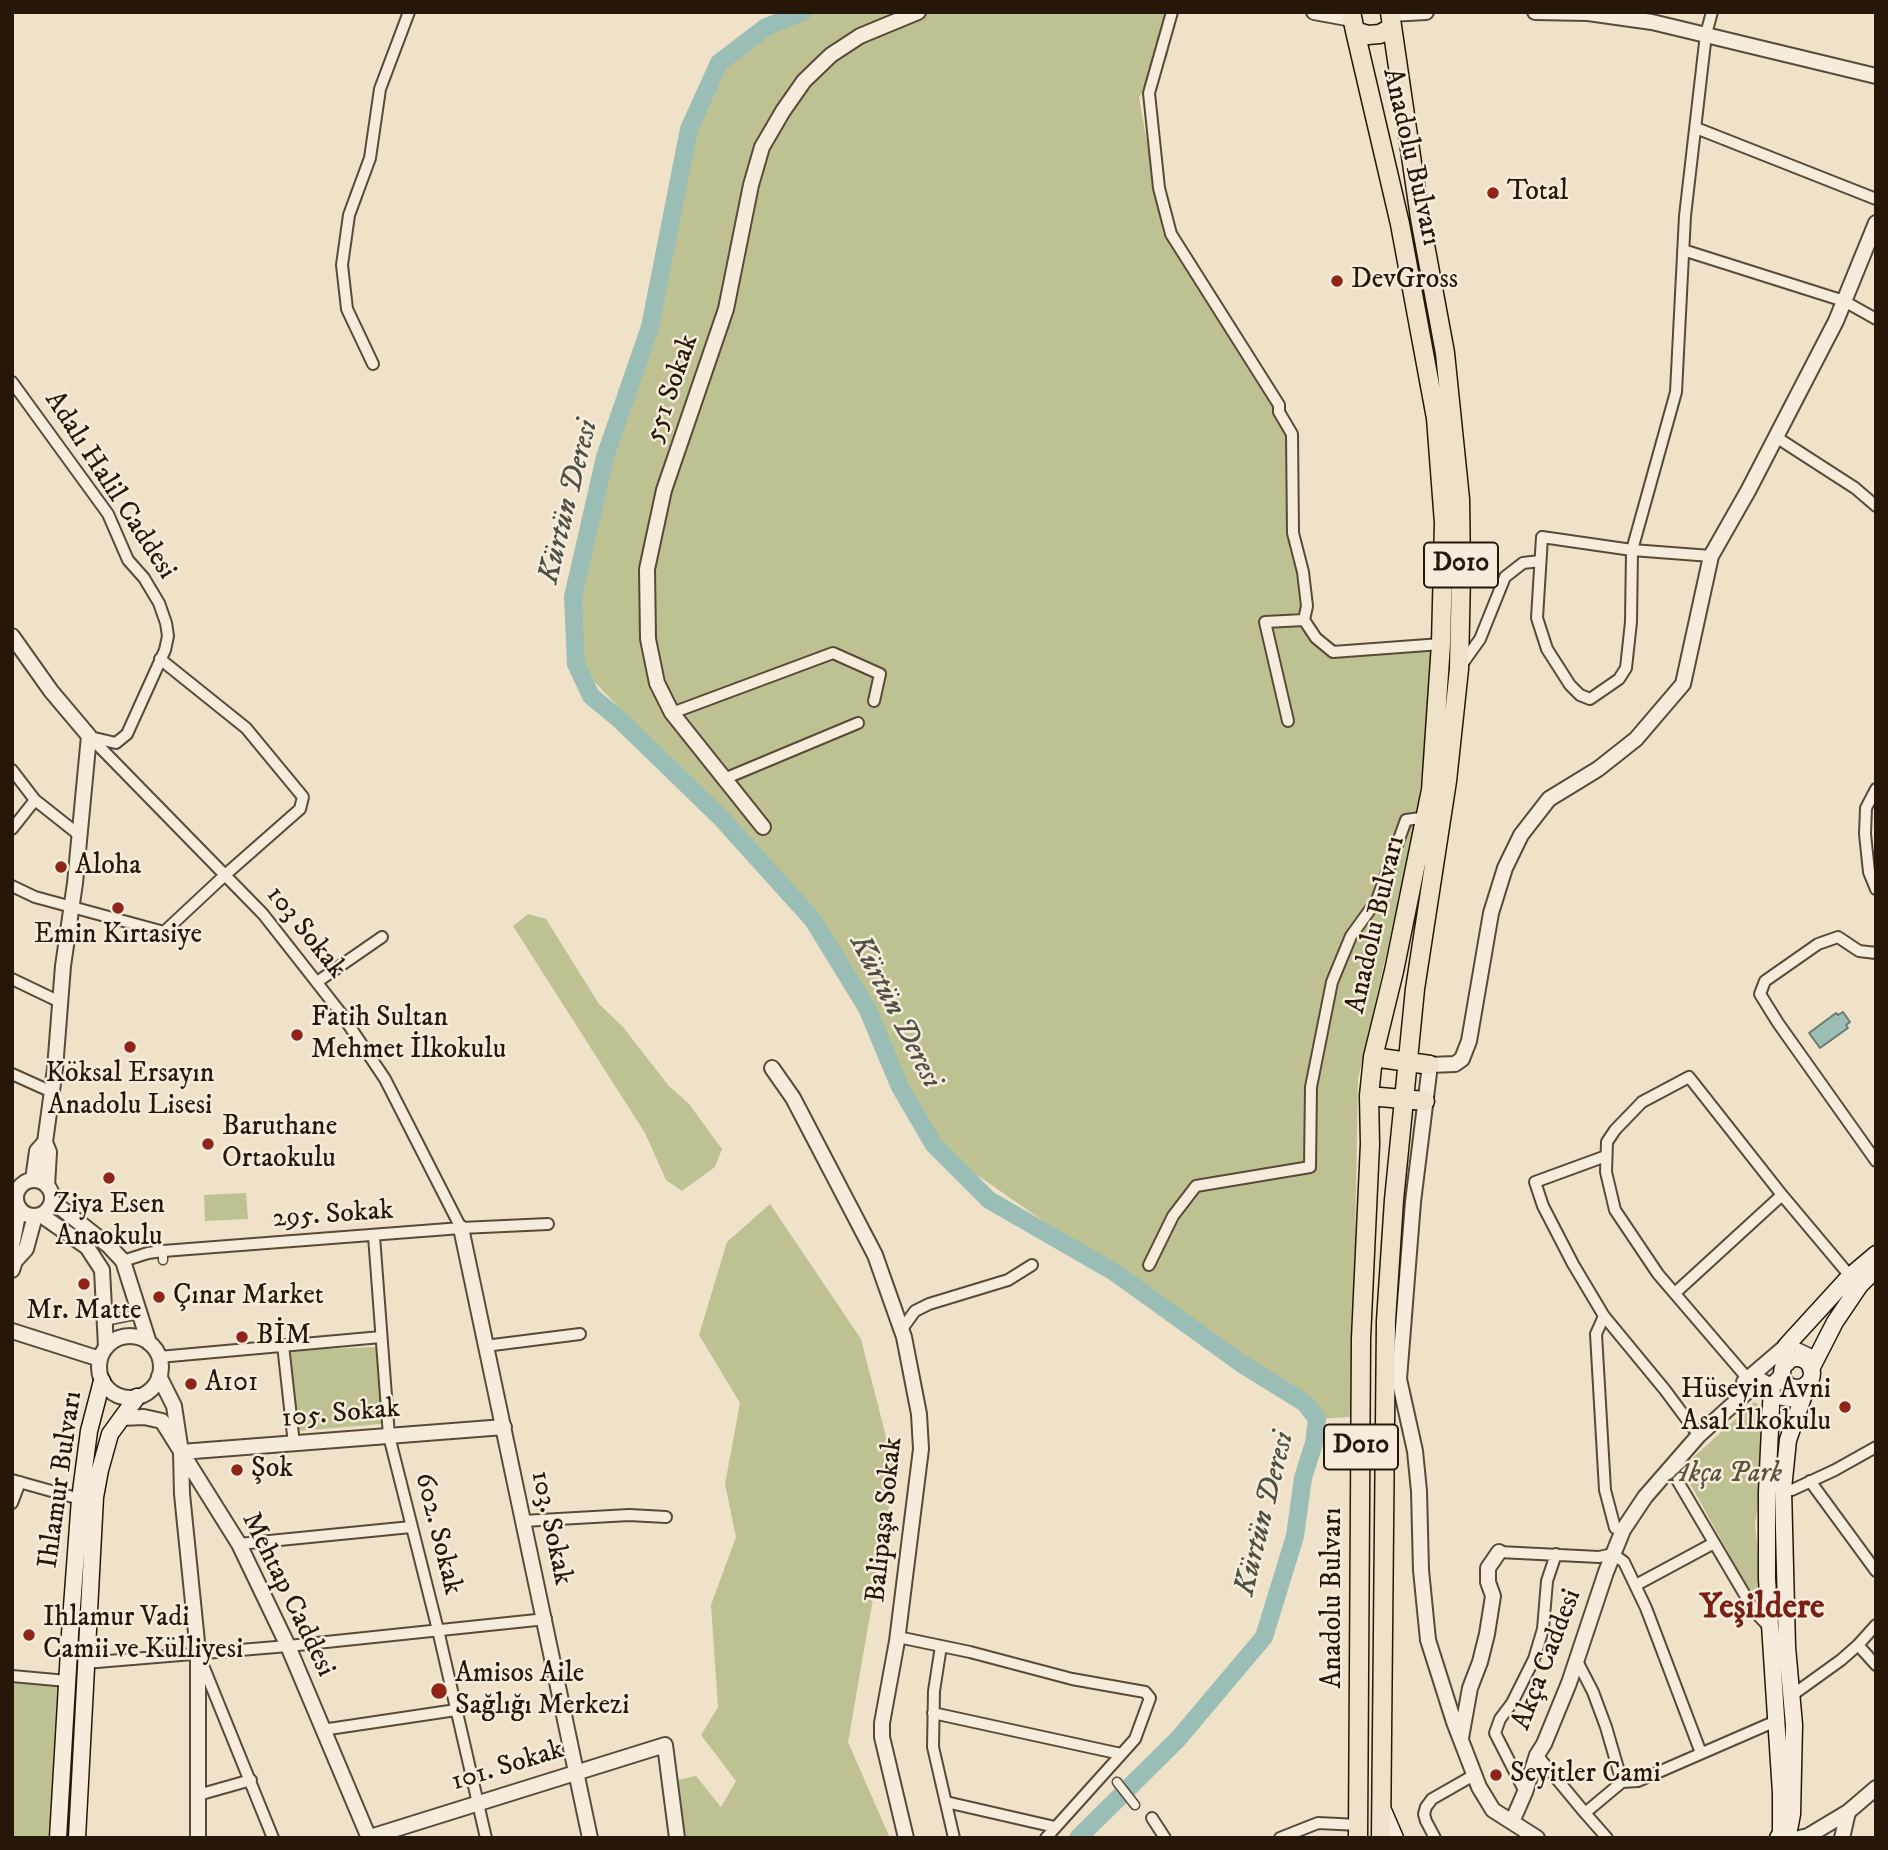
<!DOCTYPE html>
<html>
<head>
<meta charset="utf-8">
<style>
	body { margin:0 }
	#map { position:relative; width:1888px; height:1850px; overflow:hidden; background:#f0e2c9; font-family:"IM FELL DW Pica",serif }
	canvas { display:block }
	.frame { position:absolute; inset:0; border:14px solid #261708; pointer-events:none }
</style>
</head>
<body>
<div id="map">
<canvas width="1888" height="1850"></canvas>
<div class="frame"></div>
</div>
<script>
const context = document.querySelector('canvas').getContext('2d');
context.lineJoin = 'round';
function fill(path, color) { context.fillStyle = color; context.fill(path, 'evenodd'); }
const poly = rows => new Path2D(rows.map(r => 'M' + r).join(''));
function strokePath(path, color, width, dash) { context.strokeStyle = color; context.lineWidth = width; context.lineCap = dash ? 'butt' : 'round'; context.setLineDash(dash || []); context.stroke(path); }
function label(font, color, halo, rows, align = 'center') {
  context.font = font + ' "IM FELL DW Pica",serif'; context.lineWidth = 5; context.setLineDash([]); context.textBaseline = 'middle'; context.strokeStyle = halo; context.fillStyle = color; for (const [text, x, y, turn = 0] of rows) {
    context.save(); context.translate(x, y); context.rotate((+turn || 0) * Math.PI / 180); context.textAlign = isNaN(turn) ? turn : align; if (halo) context.strokeText(text, 0, 0); context.fillText(text, 0, 0); context.restore();
  }
}
fill(poly([
	[804,12,1173,12,1168,54,1159,75,1139,97,1163,233,1289,434,1306,632,1331,655,1432,648,1437,651,1416,822,1358,1079,1352,1417,1317,1419,1305,1403,934,1145,867,1008,813,920,761,855,581,668,573,597,650,327,689,129,719,63,766,27],
	[528,914,546,919,599,1004,623,1027,668,1085,689,1104,722,1149,715,1167,682,1191,666,1180,645,1133,513,926],
	[246,1193,248,1219,205,1221,204,1195],
	[770,1204,861,1339,895,1472,848,1742,890,1838,686,1838,677,1780,696,1776,721,1807,736,1781,701,1735,718,1707,711,1605,736,1537,725,1484,740,1403,699,1335,727,1242],
	[377,1347,382,1424,298,1431,289,1356,293,1350],
	[1754,1402,1757,1403,1763,1415,1761,1488,1755,1524,1762,1595,1755,1601,1683,1471,1686,1464],
	[12,1676,67,1681,49,1838,12,1838]
]), '#bec293');
const water = poly([
	[1843,1012,1850,1022,1846,1025,1848,1028,1820,1048,1809,1033,1836,1013,1838,1015,1843,1012]
]);
fill(water, '#9abeb6');
strokePath(water, '#6c7b70', 2);
strokePath(poly([
	[803,12,766,27,719,63,689,129,650,327,605,457,573,597,576,664,591,696,619,719,721,818,813,920,867,1008,900,1087,934,1145,989,1200,1114,1272,1242,1364,1305,1403,1317,1419,1314,1443,1303,1478,1295,1536,1264,1637,1178,1739,1078,1838]
]), '#9abeb6', 18);
const pedestrian = poly([
	[151,1239,163,1251,163,1260],
	[105,1321,140,1314],
	[1789,1343,1819,1357],
	[1733,1388,1744,1399],
	[1772,1399,1800,1404],
	[1117,1782,1135,1805]
]);
const minor = poly([
	[1172,12,1149,93,1159,188,1171,234,1279,405,1279,412,1292,434,1293,533,1303,572,1307,606,1304,620,1316,638,1333,652,1441,644],
	[1696,128,1876,199],
	[1683,250,1844,301,1876,319],
	[373,364,347,309,342,265,349,215,370,158,380,89,409,12],
	[12,382,108,514,128,560,144,578,159,603,166,623,168,636,165,650,127,734,116,743,90,737],
	[1776,437,1855,488,1876,506],
	[1711,556,1632,550,1542,537,1537,618,1547,649,1570,685,1580,695,1590,699,1619,679,1626,668,1631,622,1632,550,1676,392,1685,216,1706,34,1712,12],
	[1460,667,1480,639,1505,577,1523,563,1540,561],
	[672,713,833,653,880,674,874,701],
	[1288,721,1265,622,1304,620],
	[89,736,263,914,340,1012,385,1079,461,1228],
	[12,770,35,800,78,834],
	[724,779,858,723],
	[1876,789,1866,808,1865,834,1869,872,1876,889],
	[12,829,35,800],
	[12,886,35,897,164,932,225,875,300,809,303,797,246,728,160,659],
	[1876,953,1859,951,1838,937,1818,944,1765,981,1760,994,1778,1023,1876,1161],
	[12,979,60,1002],
	[317,982,382,937],
	[12,1074,52,1092],
	[1606,1156,1535,1182,1543,1206,1573,1264,1604,1316,1665,1390,1694,1429],
	[374,1236,389,1436,438,1630,486,1838],
	[123,1261,148,1253,163,1251,461,1228,548,1224],
	[1149,1265,1173,1216,1196,1186,1310,1167,1311,1087,1332,982,1351,936,1377,900,1406,820,1428,817],
	[1675,1293,1782,1195],
	[1604,1316,1596,1334,1605,1490,1615,1528],
	[902,1329,915,1311,929,1304,1008,1280,1032,1265],
	[283,1345,294,1444],
	[485,1346,580,1334],
	[159,1357,381,1337],
	[1748,1379,1658,1274,1615,1210,1606,1172,1607,1142,1615,1130,1642,1102,1689,1077,1782,1195,1850,1276],
	[1670,1468,1755,1612,1771,1629],
	[12,1480,80,1499],
	[1810,1481,1876,1571],
	[1783,1489,1792,1490,1835,1470,1876,1447],
	[12,1503,20,1482],
	[523,1521,629,1515,666,1517],
	[239,1544,411,1527],
	[1499,1552,1599,1557,1613,1554,1624,1562,1646,1608,1701,1753],
	[1636,1585,1714,1543],
	[1876,1625,1858,1645,1876,1665],
	[898,1637,970,1652,1072,1679,1145,1692,1150,1698,1135,1739,1046,1838],
	[941,1646,934,1691,933,1747,954,1838],
	[200,1658,273,1838],
	[1577,1661,1593,1692,1606,1727,1622,1782],
	[85,1663,288,1646,546,1619],
	[12,1676,67,1681],
	[1791,1696,1841,1660,1858,1645],
	[933,1713,1121,1754],
	[322,1730,456,1710],
	[1537,1755,1585,1813],
	[1525,1792,1495,1733,1500,1719,1512,1703,1534,1659,1543,1629,1547,1581,1556,1554],
	[198,1795,251,1780],
	[946,1802,1055,1827],
	[1152,1818,1165,1838],
	[1280,1838,1318,1823,1359,1825],
	[1435,1838,1426,1821,1424,1814,1426,1807,1432,1799,1474,1775],
	[1607,1838,1585,1813,1622,1782,1638,1781,1776,1721]
]);
const tertiary = poly([
	[1314,12,1352,19],
	[1535,12,1588,13,1652,22,1876,76],
	[1390,14,1426,12],
	[12,636,51,691,89,736,75,883,63,966,55,1069,45,1142],
	[763,827,672,713,657,683,648,639,647,569,664,490,726,309,751,185,762,147,783,111,804,81,831,55,860,36,918,12],
	[772,1068,793,1098,875,1255,904,1337,919,1414,921,1449,897,1641,882,1723,882,1737,906,1838],
	[45,1142,49,1152,47,1186],
	[33,1180,37,1151,45,1142],
	'16 1198a18 18 0 1 1 36 0a18 18 0 1 1-36 0Z',
	[52,1201,109,1246,123,1261,149,1343],
	[41,1215,87,1247,102,1270,106,1347],
	[461,1228,590,1838],
	[15,1261,12,1246,19,1209],
	[12,1270,15,1261,26,1249,35,1216],
	[12,1331,100,1359],
	'99 1367a31 31 0 1 1 62 0a31 31 0 1 1-62 0Z',
	[159,1376,174,1406,181,1452,182,1494,198,1652,198,1838],
	[1744,1382,1786,1346],
	[121,1418,144,1417,162,1421,239,1544,288,1646,369,1838],
	[181,1452,504,1427],
	[1461,1738,1470,1688,1480,1662,1487,1634,1493,1596,1488,1582,1488,1568,1499,1552],
	[1512,1822,1525,1792,1537,1755,1544,1744,1569,1683,1606,1572,1623,1530,1645,1497,1699,1435,1760,1380,1772,1386],
	[367,1838,665,1745,677,1838],
	[1537,1838,1493,1810,1479,1787,1454,1722,1428,1640,1421,1570,1419,1491,1415,1451,1399,1379,1413,1202,1430,1065,1455,1064,1462,1059,1469,1041,1491,913,1505,868,1521,835,1549,799,1598,769,1636,739,1683,684,1711,556,1748,491,1836,321,1876,223],
	[1799,1838,1808,1836,1848,1812],
	[1842,1838,1848,1812,1876,1788]
]);
const secondary = poly([
	'1782 1373a15 15 0 1 1 30 0a15 15 0 1 1-30 0Z',
	[1787,1363,1786,1346,1850,1276,1876,1254],
	[1811,1369,1835,1322,1860,1285,1876,1269],
	[1382,1808,1395,1838],
	[1788,1835,1792,1814,1794,1725,1787,1647,1783,1489,1788,1440,1808,1383],
	[58,1838,70,1634,80,1499,89,1431,102,1381],
	[77,1838,95,1497,100,1470,110,1434,137,1397],
	[1778,1838,1781,1833,1781,1793,1767,1579,1767,1492,1772,1386,1782,1376]
]);
const trunk = poly([
	[1351,12,1355,31,1368,35,1380,34,1389,29,1392,26,1390,12],
	[1355,31,1400,224,1436,418,1444,523,1441,644,1431,790,1394,971,1373,1057,1369,1096,1370,1144,1361,1339,1358,1838],
	[1373,1057,1430,1065],
	[1369,1096,1425,1101],
	[1381,1838,1386,1321,1394,1200,1415,989,1447,781,1459,669,1461,573,1460,499,1445,353,1420,218,1392,26]
]);
strokePath(pedestrian, '#584a38', 11);
strokePath(minor, '#584a38', 14);
strokePath(tertiary, '#584a38', 18);
strokePath(secondary, '#261708', 19);
strokePath(trunk, '#261708', 21);
strokePath(pedestrian, '#f5ecdc', 8);
strokePath(minor, '#f5ecdc', 10);
strokePath(tertiary, '#f5ecdc', 14);
strokePath(secondary, '#f5ecdc', 16);
strokePath(trunk, '#f0e2c9', 18);
for (const [x, y, r, color] of [
	[1493,193,7,"#8f2418"],
	[1337,281,7,"#8f2418"],
	[61,867,7,"#8f2418"],
	[118,908,7,"#8f2418"],
	[297,1035,7,"#8f2418"],
	[130,1047,7,"#8f2418"],
	[208,1144,7,"#8f2418"],
	[109,1178,7,"#8f2418"],
	[84,1284,7,"#8f2418"],
	[159,1297,7,"#8f2418"],
	[242,1337,7,"#8f2418"],
	[191,1384,7,"#8f2418"],
	[1845,1407,7,"#8f2418"],
	[237,1470,7,"#8f2418"],
	[29,1635,7,"#8f2418"],
	[439,1691,9,"#8f2418"],
	[1496,1775,7,"#8f2418"]
]) { const dot = new Path2D(); dot.arc(x, y, r, 0, 2 * Math.PI); context.fillStyle = color; context.fill(dot); strokePath(dot, '#f5ecdc', 2.5); }
for (const [x, y, w] of [
	[1461,565,74],
	[1361,1447,74]
]) { const box = new Path2D(); box.roundRect(x - w / 2, y - 22.5, w, 45, 5); context.fillStyle = '#f5ecdc'; context.fill(box); strokePath(box, '#261708', 2); }
label('bold 26px', '#261708', null, [
	["D010",1461,565],
	["D010",1361,1447]
]);
label('28px', '#261708', '#f5ecdc', [
	["Anadolu Bulvarı",1410,157,77],
	["551 Sokak",673,389,-71],
	["Adalı Halil Caddesi",109,486,57],
	["Anadolu Bulvarı",1377,925,-77],
	["103 Sokak",305,933,51],
	["295. Sokak",333,1216,-4],
	["105. Sokak",341,1415,-5],
	["Ihlamur Bulvarı",62,1480,-82],
	["Balipaşa Sokak",886,1520,-84],
	["103. Sokak",550,1528,78],
	["602. Sokak",437,1534,76],
	["Mehtap Caddesi",287,1595,64],
	["Anadolu Bulvarı",1334,1598,-90],
	["Akça Caddesi",1548,1660,-69],
	["101. Sokak",508,1767,-17]
]);
label('28px', '#261708', '#f5ecdc', [
	["Total",1507,193],
	["DevGross",1351,281],
	["Aloha",75,867],
	["Emin Kırtasiye",118,936,"center"],
	["Fatih Sultan",311,1019],
	["Mehmet İlkokulu",311,1051],
	["Köksal Ersayın",130,1075,"center"],
	["Anadolu Lisesi",130,1107,"center"],
	["Baruthane",222,1128],
	["Ortaokulu",222,1160],
	["Ziya Esen",109,1206,"center"],
	["Anaokulu",109,1238,"center"],
	["Çınar Market",173,1297],
	["Mr. Matte",84,1312,"center"],
	["BİM",256,1337],
	["A101",205,1384],
	["Hüseyin Avni",1831,1391,"right"],
	["Asal İlkokulu",1831,1423,"right"],
	["Şok",251,1470],
	["Ihlamur Vadi",43,1619],
	["Camii ve Külliyesi",43,1651],
	["Amisos Aile",455,1675],
	["Sağlığı Merkezi",455,1707],
	["Seyitler Cami",1510,1775]
], 'left');
label('italic 28px', '#5b5339', '#f5ecdc', [
	["Akça Park",1726,1475]
]);
label('italic 30px', '#4f5145', '#f5ecdc', [
	["Kürtün Deresi",570,502,-76],
	["Kürtün Deresi",894,1012,63],
	["Kürtün Deresi",1266,1514,-76]
]);
label('bold 35px', '#7a1f14', '#f5ecdc', [
	["Yeşildere",1762,1610]
]);
</script>
</body>
</html>
